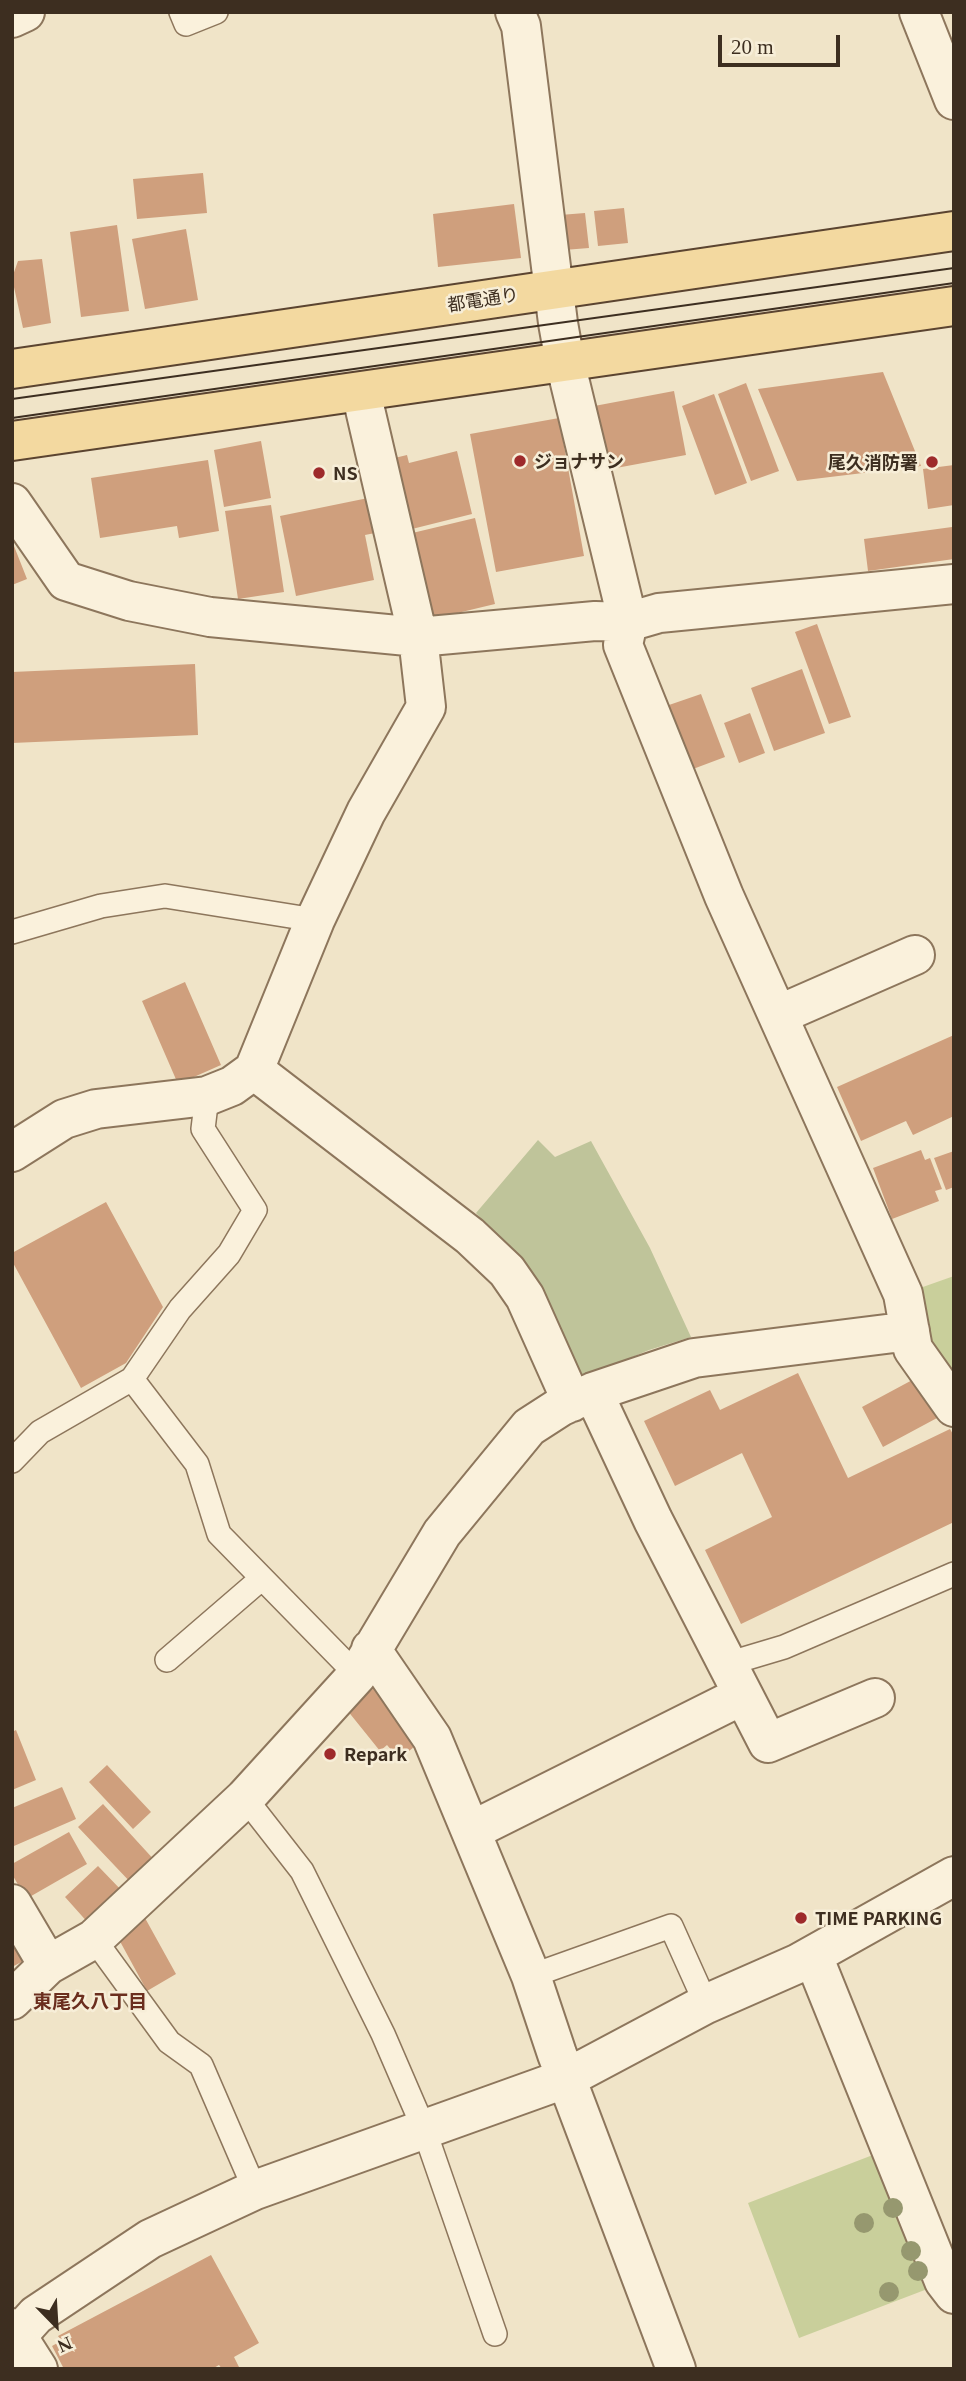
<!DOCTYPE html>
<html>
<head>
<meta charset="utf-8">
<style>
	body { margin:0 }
	#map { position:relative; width:966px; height:2381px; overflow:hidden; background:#f0e4c8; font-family:Georgia,serif }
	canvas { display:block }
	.frame { position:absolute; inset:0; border:14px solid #3d2e20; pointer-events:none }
	.north { position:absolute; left:21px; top:2290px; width:70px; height:70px; -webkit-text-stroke:5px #f7eed8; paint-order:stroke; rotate:156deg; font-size:19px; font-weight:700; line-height:28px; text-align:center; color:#3d2e20 }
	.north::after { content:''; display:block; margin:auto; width:24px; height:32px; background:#3d2e20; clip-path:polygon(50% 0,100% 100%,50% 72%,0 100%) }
	.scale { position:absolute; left:718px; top:35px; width:122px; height:32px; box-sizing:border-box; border:4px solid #3d2e20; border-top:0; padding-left:9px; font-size:21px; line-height:24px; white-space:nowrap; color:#3d2e20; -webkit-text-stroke:5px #f7eed8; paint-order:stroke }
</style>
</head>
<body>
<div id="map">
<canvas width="966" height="2381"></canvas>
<div class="frame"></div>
<div class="north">N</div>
<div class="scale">20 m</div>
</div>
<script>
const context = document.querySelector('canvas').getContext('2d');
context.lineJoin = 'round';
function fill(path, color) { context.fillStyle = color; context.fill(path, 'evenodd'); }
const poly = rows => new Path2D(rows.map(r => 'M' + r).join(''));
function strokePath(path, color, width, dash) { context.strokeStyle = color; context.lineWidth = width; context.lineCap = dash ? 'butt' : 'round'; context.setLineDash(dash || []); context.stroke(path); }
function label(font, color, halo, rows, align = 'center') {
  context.font = font + ' Georgia,"Noto Sans JP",serif'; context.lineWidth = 5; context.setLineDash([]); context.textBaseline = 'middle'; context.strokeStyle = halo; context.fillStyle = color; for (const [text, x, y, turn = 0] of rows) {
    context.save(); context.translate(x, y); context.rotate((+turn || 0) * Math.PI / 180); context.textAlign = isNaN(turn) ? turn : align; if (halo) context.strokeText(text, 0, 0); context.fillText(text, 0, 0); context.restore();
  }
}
fill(poly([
	[954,1276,954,1378,930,1347,920,1288],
	[878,2153,930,2288,799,2338,748,2203]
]), '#c9cf9b');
fill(poly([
	[538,1140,555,1157,591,1141,650,1248,691,1337,649,1350,583,1378,539,1285,476,1213]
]), '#bfc49a');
fill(poly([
	[203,173,207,213,137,219,133,179],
	[514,204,521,258,438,267,433,214],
	[624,208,628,243,598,246,594,211],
	[585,213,589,248,564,250,560,215],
	[117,225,129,311,81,317,70,232],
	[186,229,198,300,145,309,132,239],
	[42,259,51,323,23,328,12,278,18,261],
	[883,372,921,466,797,481,758,389],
	[746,383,779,471,751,481,718,394],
	[674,391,686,455,600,471,589,407],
	[714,394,747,483,715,495,682,406],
	[559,418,584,556,496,572,470,434],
	[261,441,271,498,224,507,214,450],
	[457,451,472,514,400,532,382,461,407,455,409,463],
	[208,460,219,531,179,538,177,526,100,538,91,478],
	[954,465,954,505,928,509,923,469],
	[373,497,380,532,365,535,374,580,296,596,280,516],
	[271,505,284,592,238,599,225,511],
	[475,518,495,604,424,621,404,535],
	[952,527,954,559,868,571,864,539],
	[12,541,27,579,12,585],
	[817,624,851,717,829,724,795,632],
	[195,664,198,735,12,743,12,672],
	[802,669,825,733,774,751,751,688],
	[701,694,725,757,693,769,669,705],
	[750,713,765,753,739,763,724,723],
	[185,982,221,1065,178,1084,142,1001],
	[954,1035,954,1116,913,1135,906,1121,861,1141,837,1087],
	[921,1150,925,1160,930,1158,942,1189,935,1191,939,1201,892,1219,873,1168],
	[954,1151,954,1187,946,1190,934,1158],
	[106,1202,163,1307,126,1363,81,1388,12,1261,12,1253],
	[798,1373,848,1478,950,1429,954,1436,954,1522,741,1624,705,1550,772,1517,742,1453,675,1486,644,1421,710,1390,720,1410],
	[916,1378,937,1418,883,1447,862,1407],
	[379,1684,424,1739,399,1759,387,1745,380,1751,347,1710],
	[16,1730,36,1780,12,1790,12,1732],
	[107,1765,151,1812,133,1829,89,1782],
	[62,1787,76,1819,14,1846,12,1808],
	[103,1804,157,1863,133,1885,78,1827],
	[69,1832,87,1864,26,1899,12,1874,12,1864],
	[98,1866,124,1893,90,1925,65,1897],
	[145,1918,176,1974,147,1991,116,1934],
	[12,1932,27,1959,12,1967],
	[211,2255,259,2343,234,2357,240,2369,222,2369,219,2365,212,2369,64,2369,52,2346,61,2341,58,2336]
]), '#cf9f7d');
const service = poly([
	[181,12,186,24,216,12],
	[12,932,101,906,165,896,315,920],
	[207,1096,203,1129,255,1210,229,1254,180,1309,132,1379,197,1464,219,1534,357,1675],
	[12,1461,40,1432,132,1379],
	[167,1660,261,1579],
	[727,1664,784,1647,954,1574],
	[245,1798,302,1871,383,2034,424,2129,495,2334],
	[94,1939,169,2042,201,2065,255,2190],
	[531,1976,671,1926,706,2004]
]);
const minor = poly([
	[515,12,521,26,558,323,565,362,628,622,623,645,724,896,903,1294,913,1349,954,1407],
	[919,12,954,100],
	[12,18,25,12],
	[12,503,66,581,129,601,210,617,418,637,595,621,628,622,659,613,954,584],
	[778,1015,915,955],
	[254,1070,470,1236,507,1271,525,1297,572,1402],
	[12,1152,64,1119,96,1109,207,1096,232,1086,254,1070,315,920,366,812,426,707,418,637,361,392],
	[593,1392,653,1520,768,1743,875,1698],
	[371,1649,432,1738,531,1976,557,2054,676,2369],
	[471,1831,743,1695],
	[12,1904,48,1965],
	[813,1956,944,2281,954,2294],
	[12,2000,48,1965,94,1939,245,1798,357,1675,442,1533,529,1427,560,1407,593,1392,694,1358,910,1331],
	[12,2328,38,2369],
	[17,2336,36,2315,150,2239,255,2190,567,2078,706,2004,797,1964,954,1876]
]);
const tertiary = poly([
	[12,2345,17,2336]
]);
const primary = poly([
	[12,369,954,231],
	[12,441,954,306]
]);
strokePath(service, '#8d765c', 26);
strokePath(minor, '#8d765c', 42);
strokePath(tertiary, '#8d765c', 42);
strokePath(primary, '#5b4430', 42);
strokePath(service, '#faf1dc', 23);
strokePath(minor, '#faf1dc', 38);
strokePath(tertiary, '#faf1dc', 38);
strokePath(primary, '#f3d9a0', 38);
strokePath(poly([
	[12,399,954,268],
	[12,418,954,283]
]), '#3d2e20', 2);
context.fillStyle = '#96986f';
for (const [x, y] of [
	[893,2208],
	[864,2223],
	[911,2251],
	[918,2271],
	[889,2292]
]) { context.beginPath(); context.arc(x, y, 10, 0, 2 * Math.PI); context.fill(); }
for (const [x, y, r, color] of [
	[520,461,7,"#9e2a2b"],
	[932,462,7,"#9e2a2b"],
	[319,473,7,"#9e2a2b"],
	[330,1754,7,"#9e2a2b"],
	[801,1918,7,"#9e2a2b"]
]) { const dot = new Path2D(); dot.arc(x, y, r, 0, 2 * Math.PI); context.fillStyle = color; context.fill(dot); strokePath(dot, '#f7eed8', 2.5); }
label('18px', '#3d2e20', '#f7eed8', [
	["都電通り",483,299,-9]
]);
label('bold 18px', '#3d2e20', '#f7eed8', [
	["ジョナサン",534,461],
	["尾久消防署",918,462,"right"],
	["NS",333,473],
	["Repark",344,1754],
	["TIME PARKING",815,1918]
], 'left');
label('bold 19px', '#6b2e1e', '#f7eed8', [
	["東尾久八丁目",90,2001]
]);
</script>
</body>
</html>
